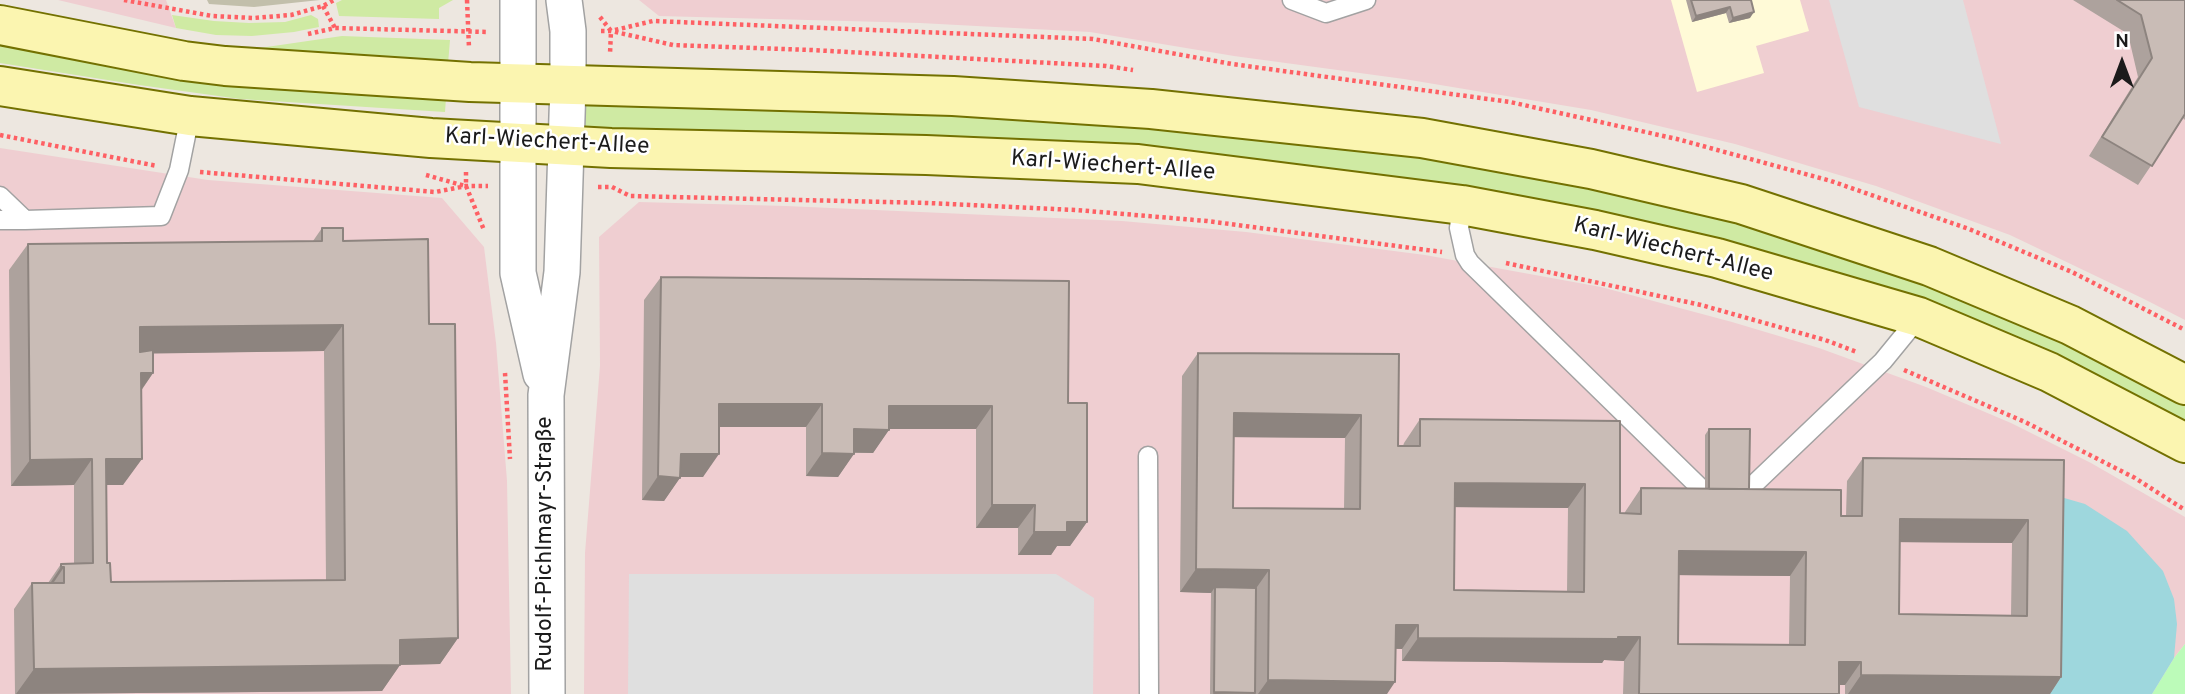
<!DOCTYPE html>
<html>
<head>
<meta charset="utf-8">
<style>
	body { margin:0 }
	#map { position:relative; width:2185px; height:694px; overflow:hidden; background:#ede7e0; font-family:Overpass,sans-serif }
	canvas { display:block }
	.north { position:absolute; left:2087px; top:28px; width:70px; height:70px; -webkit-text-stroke:5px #fff; paint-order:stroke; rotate:0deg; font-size:19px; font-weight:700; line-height:28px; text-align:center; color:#1b1b1b }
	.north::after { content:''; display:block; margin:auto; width:24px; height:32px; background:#1b1b1b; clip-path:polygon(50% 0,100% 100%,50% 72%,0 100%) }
</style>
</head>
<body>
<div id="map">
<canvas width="2185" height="694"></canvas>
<div class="north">N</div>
</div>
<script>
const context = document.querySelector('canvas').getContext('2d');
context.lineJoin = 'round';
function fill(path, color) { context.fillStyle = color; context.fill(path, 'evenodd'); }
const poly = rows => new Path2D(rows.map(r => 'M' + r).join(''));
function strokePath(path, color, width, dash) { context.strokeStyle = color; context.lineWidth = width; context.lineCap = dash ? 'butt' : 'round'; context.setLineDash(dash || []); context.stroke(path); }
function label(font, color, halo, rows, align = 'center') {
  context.font = font + ' Overpass,sans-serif'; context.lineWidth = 5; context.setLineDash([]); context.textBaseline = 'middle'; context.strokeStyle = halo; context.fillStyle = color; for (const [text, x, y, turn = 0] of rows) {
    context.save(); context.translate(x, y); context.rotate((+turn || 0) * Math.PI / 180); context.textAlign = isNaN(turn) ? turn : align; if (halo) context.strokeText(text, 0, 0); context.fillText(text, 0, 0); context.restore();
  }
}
fill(poly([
	[58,0,166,0,176,28],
	[639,0,2185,0,2185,320,2144,299,2010,235,1876,186,1735,144,1591,110,1404,79,1234,56,1090,32,920,23,659,16],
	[0,148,208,180,442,198,484,247,496,343,507,481,511,694,0,694],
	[639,202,786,206,1122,221,1246,232,1425,255,1601,287,1732,322,1819,348,1926,387,2011,423,2091,463,2185,517,2185,644,2174,658,2152,694,584,694,585,553,600,366,599,237]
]), '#efced1');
fill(poly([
	[1671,0,1800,0,1809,31,1756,46,1764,73,1697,92]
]), '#fffad7');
fill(poly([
	[207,0,320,0,254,7,209,4]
]), '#c2bfab');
fill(poly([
	[342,0,453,0,439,8,439,19,339,16,336,3],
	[172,15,214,21,249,23,285,22,311,15,318,19,319,27,294,32,252,36,216,35,176,28],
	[342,36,450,40,448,64,246,50],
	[0,43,23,49,153,74,446,98,445,112,240,99,139,85,0,63],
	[568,85,1151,109,1741,204,2185,385,2185,448,2049,372,1717,258,1138,164,565,145]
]), '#cfeaa3');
fill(poly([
	[2185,644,2185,694,2152,694,2174,658]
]), '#bcfbb9');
fill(poly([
	[1829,0,1963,0,2001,144,1859,107],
	[629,574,1056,574,1094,598,1093,694,628,694]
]), '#dfdfdf');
fill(poly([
	[2047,493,2085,504,2127,531,2163,571,2174,599,2177,624,2174,658,2152,694,2045,694]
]), '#9ed7dd');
const service = poly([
	[1292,0,1326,13,1366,0],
	[0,196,25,220,0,220],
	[1462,205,1459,228,1465,255,1470,263,1725,512,1883,361,1919,317],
	[25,220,161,216,179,170,190,116],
	[1148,456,1149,694]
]);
const minor = poly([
	[518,0,518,273,541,374],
	[547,694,546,395,562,272,568,85,568,31,564,0]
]);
const secondary = poly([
	[0,25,184,61,225,66,470,82,953,96,1151,109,1422,138,1591,169,1741,204,1929,266,2070,325,2185,385],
	[0,86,190,116,431,138,611,148,926,155,1138,164,1462,205,1595,230,1717,258,1919,317,2049,372,2185,443]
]);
strokePath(service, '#a2a2a2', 21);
strokePath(minor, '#a2a2a2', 38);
strokePath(secondary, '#737101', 42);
strokePath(poly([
	[124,0,212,16,254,18,291,15,323,6,334,0],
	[467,0,469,48],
	[323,6,335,28],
	[600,17,611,31,610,54],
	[615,30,653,21,1093,39,1232,64,1510,102,1677,139,1831,181,1969,229,2072,272,2185,330],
	[601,31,611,31,673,45,811,50,1106,66,1133,70],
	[308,34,335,28,488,32],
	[0,135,157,166],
	[200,172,435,192,466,186,488,186],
	[466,172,466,186,484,230],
	[426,175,465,186],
	[598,187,612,187,630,196,928,203,1076,210,1207,221,1442,252],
	[1506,263,1701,305,1825,340,1857,352],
	[1904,370,2025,422,2135,478,2185,510],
	[505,373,510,459]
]), '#fe6064', 4.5, [3.5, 3.5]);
strokePath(service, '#fff', 18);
strokePath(minor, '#fff', 35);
strokePath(secondary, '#fbf5b0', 38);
fill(poly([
	[1686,0,1751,0,1750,18,1729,23,1726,13,1692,22],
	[2073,0,2185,0,2185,120,2183,118,2138,185,2089,156,2138,77,2128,34],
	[322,228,343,241,429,324,458,638,440,664,400,665,382,691,15,694,14,609,32,583,48,583,61,564,74,564,74,485,11,486,9,270,28,244,313,241],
	[324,351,326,580,111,582,107,563,107,485,123,485,141,391,153,373,153,353],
	[661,277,1068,403,1087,522,1070,546,1057,546,1051,555,1018,555,1018,528,976,528,976,429,889,429,873,453,854,453,838,477,806,476,806,427,719,427,703,477,680,477,664,501,642,500,644,300],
	[1198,353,1399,354,1398,446,1403,446,1404,443,1420,419,1620,421,1620,513,1625,514,1625,512,1641,488,1705,489,1705,435,1709,429,1749,489,1841,516,1846,516,1847,481,1863,458,2064,460,2061,677,2050,694,1845,694,1845,685,1839,685,1839,694,1623,694,1624,661,1604,660,1602,663,1402,661,1402,649,1396,649,1387,694,1210,694,1211,593,1180,592,1182,376],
	[1234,437,1345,438,1344,509,1233,508],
	[1455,507,1568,508,1567,592,1454,590],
	[1899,542,2012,543,2011,616,1899,614],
	[1679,575,1790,576,1789,644,1678,644]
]), '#ada29d');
fill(poly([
	[1730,7,1726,13,1692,22,1696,16],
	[1754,12,1750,18,1729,23,1733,18],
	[343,325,324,351,122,354,140,327],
	[141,373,153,373,135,399],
	[719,404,822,404,806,427,703,427],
	[889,406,992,406,976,429,873,429],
	[1234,413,1361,415,1345,438,1217,437],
	[854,429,889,430,873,453,838,452],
	[822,453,854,454,838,477,806,476],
	[681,454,719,454,703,477,669,477,680,478,664,501,642,500,658,476],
	[92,459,74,485,11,486,30,460],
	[106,459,142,459,123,485,92,485],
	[1455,483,1585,484,1568,508,1439,507],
	[992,505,1035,505,1018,528,976,528],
	[1900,519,2028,520,2012,543,1883,542],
	[1067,522,1087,522,1070,546,1057,546,1051,555,1018,555,1034,532],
	[1679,551,1806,552,1790,576,1663,575],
	[61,567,64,567,46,594,43,594],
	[1196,569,1269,570,1252,594,1215,587,1211,593,1180,592],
	[1396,625,1418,625,1402,649,1380,648],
	[1618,637,1640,637,1624,661,1604,660,1602,663,1402,661,1418,638],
	[458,638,440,664,395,665,400,665,382,691,16,694,34,669,400,640],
	[1839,662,1861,662,1845,685,1823,685],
	[1861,675,2061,677,2050,694,1848,694],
	[1268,680,1395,682,1387,694,1258,694],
	[1214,692,1255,693,1213,694]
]), '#8d847f');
const building = poly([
	[1691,0,1751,0,1754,12,1733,18,1730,7,1696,16,1691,0],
	[2117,0,2185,0,2185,114,2152,166,2102,137,2152,58,2141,15,2117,0],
	[322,228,343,228,343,241,428,239,429,324,455,324,458,638,400,640,400,665,34,669,32,583,64,583,64,567,61,567,61,564,93,563,92,459,30,460,28,244,322,241,322,228],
	[343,325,345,580,111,582,110,563,107,563,106,459,142,459,141,373,153,373,153,350,140,352,140,327,343,325],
	[661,277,1069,281,1068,403,1087,403,1087,522,1067,522,1067,532,1034,532,1035,505,992,505,992,406,889,406,889,430,854,429,854,454,822,453,822,404,719,404,719,454,681,454,680,478,658,476,661,277],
	[1198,353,1399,354,1398,446,1420,446,1420,419,1620,421,1620,513,1641,514,1641,488,1841,490,1841,516,1862,516,1863,458,2064,460,2061,677,1861,675,1861,662,1839,662,1839,694,1639,694,1640,637,1618,637,1618,639,1418,638,1418,625,1396,625,1395,682,1268,680,1269,570,1196,569,1198,353],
	[1234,413,1361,415,1360,509,1233,508,1234,413],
	[1455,483,1585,484,1584,592,1454,590,1455,483],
	[1900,519,2028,520,2027,616,1899,614,1900,519],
	[1679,551,1806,552,1805,645,1678,644,1679,551],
	[1709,429,1750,429,1749,489,1709,489,1709,429],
	[1215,587,1256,588,1255,693,1214,692,1215,587]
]);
fill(building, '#c9bcb6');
strokePath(building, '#8d847f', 2);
label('23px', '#1b1b1b', '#fff', [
	["Karl-Wiechert-Allee",547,143,3],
	["Karl-Wiechert-Allee",1113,167,4],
	["Karl-Wiechert-Allee",1673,251,14],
	["Rudolf-Pichlmayr-Straße",546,544,-90]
]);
</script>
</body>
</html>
